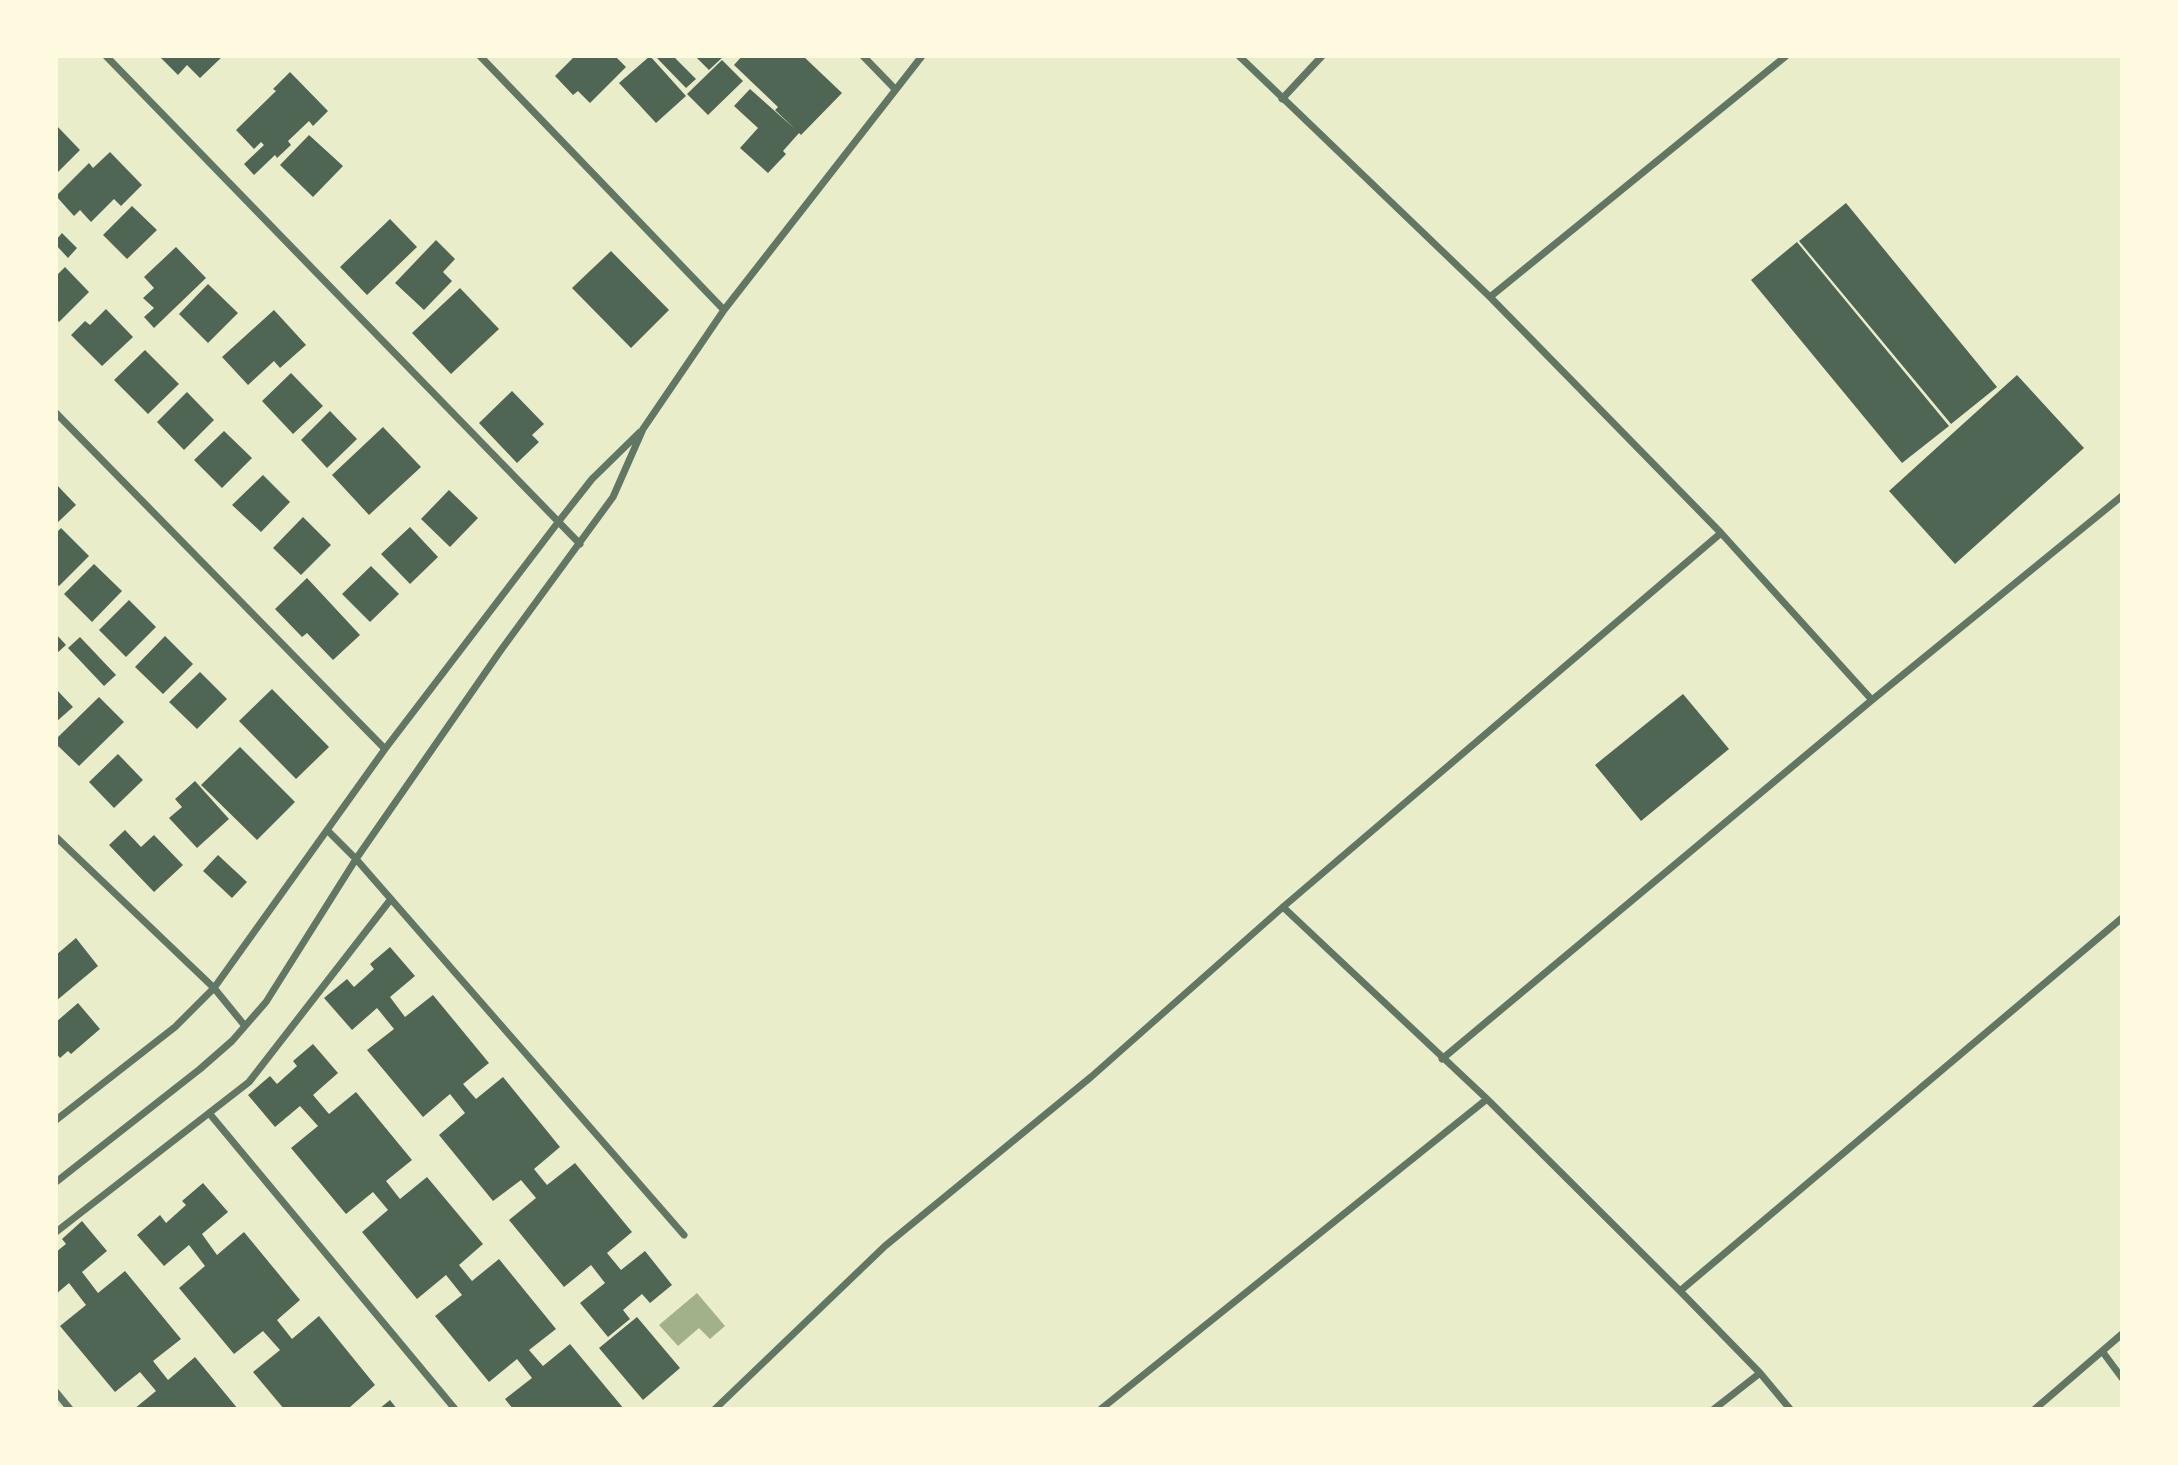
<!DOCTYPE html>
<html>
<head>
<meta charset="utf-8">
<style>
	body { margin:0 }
	#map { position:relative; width:2178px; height:1465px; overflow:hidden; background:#e9edc9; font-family:"DejaVu Sans",sans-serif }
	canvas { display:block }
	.frame { position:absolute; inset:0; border:58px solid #fefae0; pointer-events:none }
</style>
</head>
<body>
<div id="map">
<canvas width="2178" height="1465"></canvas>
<div class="frame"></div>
</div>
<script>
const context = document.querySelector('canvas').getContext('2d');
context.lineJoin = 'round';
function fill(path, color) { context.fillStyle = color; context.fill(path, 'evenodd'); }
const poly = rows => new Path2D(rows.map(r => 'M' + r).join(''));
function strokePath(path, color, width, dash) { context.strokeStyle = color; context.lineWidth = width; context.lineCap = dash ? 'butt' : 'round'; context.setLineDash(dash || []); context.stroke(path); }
fill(poly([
	[697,1293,725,1326,710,1339,699,1328,678,1346,659,1325]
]), '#a3b18a');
fill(poly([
	[159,56,223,56,200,78,187,65,178,75],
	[575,56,615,56,626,67,590,103,578,91,573,95,555,76],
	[650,56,686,96,656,123,619,83],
	[655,56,673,56,696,79,686,88],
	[695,56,724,56,709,70],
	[742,56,803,56,842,93,801,135,799,133,783,151,786,154,768,173,740,148,758,128,734,106,750,89,795,129,775,110,778,107,734,65],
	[722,60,743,81,708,115,687,94],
	[290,72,328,111,313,126,309,121,288,141,291,145,277,158,275,155,254,175,244,164,264,145,261,142,254,149,236,130,276,91,273,89],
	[56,125,80,150,56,174],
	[309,135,343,166,313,197,280,165],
	[110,152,142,185,121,206,114,199,91,222,80,210,74,216,56,196,89,163,93,168],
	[1846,203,1997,387,1951,424,1799,241],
	[132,206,157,230,127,259,103,235],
	[390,219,417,247,367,295,340,267],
	[62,233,77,248,68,258,56,245,56,240],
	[436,240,455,259,443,272,452,281,424,310,395,283],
	[1797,242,1949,426,1902,463,1751,280],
	[176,247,206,278,154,328,144,317,154,308,143,298,154,288,144,277],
	[611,251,669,310,631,348,572,288],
	[65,267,89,292,59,322,56,318,56,276],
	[208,284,238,313,208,343,179,314],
	[460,288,499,329,451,374,412,333],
	[106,309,133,337,102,366,71,335,85,321,90,325],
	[274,310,306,345,280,368,274,361,248,385,222,357],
	[145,350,179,384,148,414,114,380],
	[291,373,323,406,293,434,262,401],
	[2017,375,2084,448,1955,564,1889,491],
	[512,391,544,424,532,435,539,442,517,463,479,423],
	[187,392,214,420,184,450,157,422],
	[330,411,357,439,327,468,301,440],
	[383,427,421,467,369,515,332,475],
	[224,431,252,458,222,488,194,460],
	[263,475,290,502,261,532,232,505],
	[56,484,76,505,56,524],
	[449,490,478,518,450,547,421,519],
	[303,517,331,545,301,575,273,548],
	[410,527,438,557,410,584,381,554],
	[61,528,89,556,59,586,56,583,56,533],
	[94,564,122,591,92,622,64,594],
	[371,566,399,594,370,622,342,594],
	[307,578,360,635,333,660,307,633,302,637,275,609],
	[129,600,156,627,126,657,99,630],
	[56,634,66,645,56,654],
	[165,636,193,664,163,694,135,667],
	[80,637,116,675,104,686,68,648],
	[200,672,227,699,197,729,169,702],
	[56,689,73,707,56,722],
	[272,689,329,747,296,779,239,721],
	[1683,694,1729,749,1641,821,1595,765],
	[99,697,124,722,79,766,56,744,56,739],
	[240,747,295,802,257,840,201,785],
	[118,754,143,780,114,808,89,782],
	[195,781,229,819,197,848,169,818,182,807,175,799],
	[125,830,141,847,154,835,183,865,154,892,109,845],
	[218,855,247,882,232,898,203,871],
	[76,938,98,966,56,1001,56,955],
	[390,947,415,976,390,997,405,1017,433,995,489,1063,463,1084,476,1099,503,1077,560,1147,534,1169,547,1185,575,1163,632,1232,607,1253,621,1270,645,1251,672,1285,650,1303,642,1294,623,1310,630,1319,608,1337,580,1303,605,1283,591,1265,564,1287,509,1220,536,1198,521,1180,493,1201,439,1135,465,1113,450,1094,423,1117,367,1050,394,1029,377,1008,352,1030,324,998,347,979,354,987,374,969,370,964],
	[78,1003,100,1029,71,1054,68,1051,60,1058,56,1053,56,1022],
	[313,1044,338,1073,313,1095,329,1114,356,1092,412,1160,386,1181,400,1199,427,1177,483,1244,459,1265,472,1281,499,1259,556,1329,529,1350,543,1366,570,1344,624,1409,513,1409,505,1399,532,1378,517,1359,489,1382,435,1316,462,1295,446,1275,417,1299,362,1232,388,1210,373,1192,346,1214,291,1148,318,1126,300,1106,275,1127,248,1095,270,1076,277,1084,297,1066,293,1061],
	[203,1183,228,1212,202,1234,217,1255,244,1232,300,1300,277,1320,292,1339,319,1316,375,1385,350,1407,352,1409,284,1409,253,1372,280,1350,263,1331,234,1354,179,1288,205,1266,189,1245,164,1266,137,1235,160,1215,166,1223,186,1205,182,1201],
	[82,1221,107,1251,82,1272,98,1293,125,1271,181,1339,153,1361,168,1380,195,1357,238,1409,134,1409,156,1391,140,1372,115,1392,60,1326,86,1305,69,1283,56,1294,56,1252,66,1244,62,1239],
	[637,1317,680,1368,643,1400,599,1348],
	[390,1400,397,1409,379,1409]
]), '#4f6655');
strokePath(poly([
	[106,56,580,544],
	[480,56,724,310],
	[863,56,895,89],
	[1239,56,1490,297,1721,533,1872,700],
	[1282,99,1322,56],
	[1490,297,1786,56],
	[56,413,385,749],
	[327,830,356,859,684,1235],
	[56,837,214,988,245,1026],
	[1283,907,1487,1099,1680,1291,1760,1373,1790,1409],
	[1442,1059,1872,700,2122,496],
	[209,1113,455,1409],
	[56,1120,175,1027,214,988,385,749,559,521,592,479,640,432],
	[56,1182,200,1069,232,1041,266,1002,356,859,501,650,613,497,643,429,724,310,922,56],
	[56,1232,249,1082,391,899],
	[1680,1291,2122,918],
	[2102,1351,2122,1378],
	[56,1392,70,1409],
	[715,1409,885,1246,1091,1077,1283,907,1721,533],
	[1101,1409,1487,1099],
	[1714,1409,1760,1373],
	[2035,1409,2122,1334]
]), '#617663', 7);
</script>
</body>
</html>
